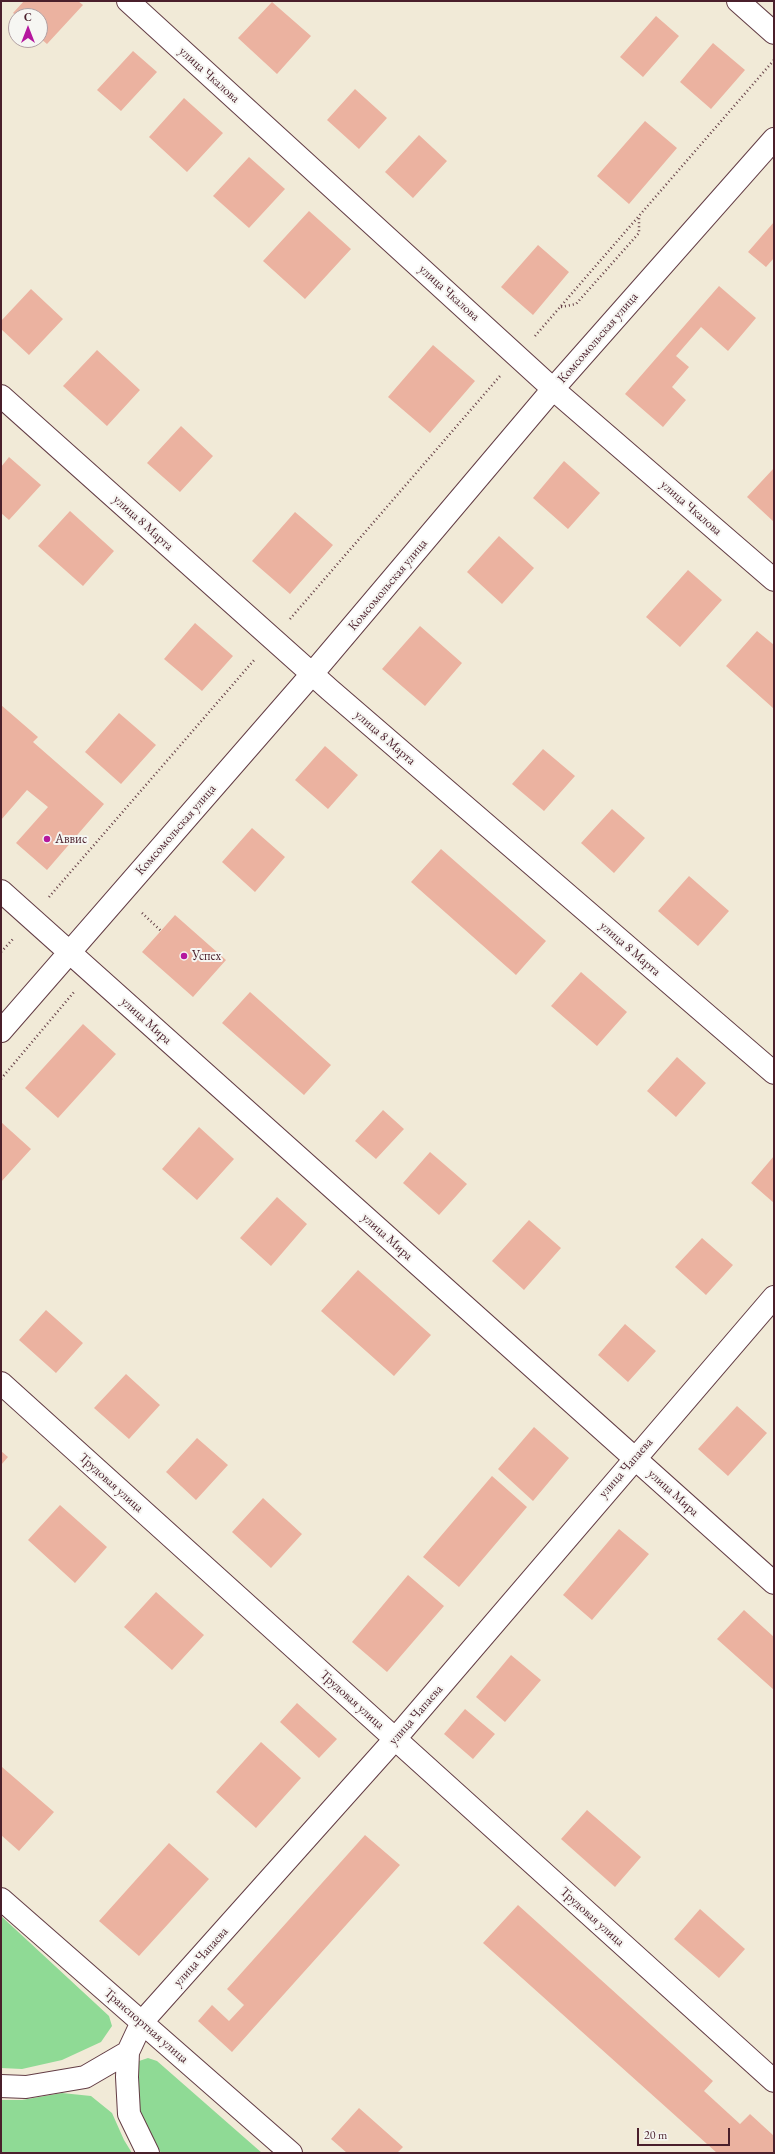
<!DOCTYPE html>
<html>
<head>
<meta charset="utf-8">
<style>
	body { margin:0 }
	#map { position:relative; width:775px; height:2154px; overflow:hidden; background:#f1ead7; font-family:"EB Garamond",serif }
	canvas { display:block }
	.frame { position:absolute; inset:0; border:2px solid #4a1f2b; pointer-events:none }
	.north { position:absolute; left:8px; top:8px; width:40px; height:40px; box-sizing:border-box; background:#f6f6f2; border:1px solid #b1a0a2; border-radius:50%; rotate:0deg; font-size:11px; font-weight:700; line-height:16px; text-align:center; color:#4a1f2b }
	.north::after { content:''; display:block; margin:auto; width:14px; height:18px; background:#b5179e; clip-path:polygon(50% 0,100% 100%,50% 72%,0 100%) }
	.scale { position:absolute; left:637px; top:2128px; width:93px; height:18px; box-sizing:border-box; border:2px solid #4a1f2b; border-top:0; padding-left:5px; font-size:12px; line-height:14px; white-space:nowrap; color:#4a1f2b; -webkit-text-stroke:3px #f6f6f2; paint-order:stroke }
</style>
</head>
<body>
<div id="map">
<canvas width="775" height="2154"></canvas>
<div class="frame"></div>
<div class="north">С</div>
<div class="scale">20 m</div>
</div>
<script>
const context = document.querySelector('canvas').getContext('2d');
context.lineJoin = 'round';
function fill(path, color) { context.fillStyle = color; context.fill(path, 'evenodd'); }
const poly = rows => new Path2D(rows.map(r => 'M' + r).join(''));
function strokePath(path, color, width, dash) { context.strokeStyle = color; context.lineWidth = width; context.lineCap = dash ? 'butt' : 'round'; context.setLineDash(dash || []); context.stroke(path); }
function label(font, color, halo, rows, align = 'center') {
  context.font = font + ' "EB Garamond",serif'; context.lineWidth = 4; context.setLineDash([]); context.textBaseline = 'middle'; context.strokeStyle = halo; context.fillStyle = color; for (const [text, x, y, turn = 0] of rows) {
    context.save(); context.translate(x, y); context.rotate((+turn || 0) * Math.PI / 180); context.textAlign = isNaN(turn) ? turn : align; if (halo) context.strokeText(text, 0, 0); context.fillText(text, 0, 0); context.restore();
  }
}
fill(poly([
	[1,1916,109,2016,112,2026,101,2042,62,2060,22,2069,1,2068],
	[148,2058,157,2061,262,2153,161,2153,136,2108,135,2069,139,2061],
	[62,2093,91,2096,112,2113,124,2140,132,2153,1,2153,1,2100,22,2100]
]), '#8fda95');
fill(poly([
	[24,1,78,1,83,5,47,44,40,38,40,16,17,16,13,13],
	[272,2,311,36,277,74,238,38],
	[656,16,679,36,643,77,620,57],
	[713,43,745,70,711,109,680,82],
	[133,51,157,72,121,111,97,90],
	[355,89,387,118,359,149,327,120],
	[184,98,223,133,187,172,149,137],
	[645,121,677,148,629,204,597,176],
	[419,135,447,161,413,198,385,172],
	[249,157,285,189,249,228,213,196],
	[309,211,351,249,305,299,263,261],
	[774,222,774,258,766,267,748,252],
	[538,245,569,272,533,315,501,287],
	[719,286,756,318,728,351,701,327,676,356,689,367,672,387,686,400,663,427,625,394],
	[31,289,63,319,29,355,1,329,1,321],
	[433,345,475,381,430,433,388,397],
	[97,350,140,390,107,426,63,386],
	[181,426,213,456,180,492,147,463],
	[9,457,41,485,9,520,1,513,1,467],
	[564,461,600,493,568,529,533,498],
	[774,468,774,522,747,497],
	[70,511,114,551,83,586,38,546],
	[295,512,333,545,290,594,252,561],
	[499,536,534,568,502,604,467,572],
	[688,570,722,600,680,647,646,617],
	[195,623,233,656,202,691,164,659],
	[420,626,462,663,425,706,382,669],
	[757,631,774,645,773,708,726,666],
	[1,705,38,737,33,742,104,804,47,870,16,843,48,807,27,790,1,820],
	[119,713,156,745,121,784,85,752],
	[325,746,358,775,328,809,295,780],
	[543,749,575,776,544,811,512,784],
	[612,809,645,838,614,873,581,843],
	[252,828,285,857,255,892,222,862],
	[441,849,546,941,516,975,411,882],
	[689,876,729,911,698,946,658,911],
	[175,915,226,960,193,997,142,952],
	[581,972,627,1012,597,1046,551,1006],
	[250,992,331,1065,304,1095,222,1023],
	[83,1024,116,1054,58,1118,25,1088],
	[677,1057,706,1083,676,1117,647,1091],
	[383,1110,404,1129,376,1159,355,1141],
	[1,1122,31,1149,1,1182],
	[199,1127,234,1159,197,1200,162,1169],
	[430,1152,467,1184,439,1215,403,1183],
	[774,1156,774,1203,751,1183],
	[277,1197,307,1224,271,1266,240,1238],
	[529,1220,561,1248,524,1290,492,1261],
	[702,1238,733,1265,706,1295,675,1267],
	[358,1270,431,1335,394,1376,321,1311],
	[46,1310,83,1343,56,1373,19,1340],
	[625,1324,656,1351,628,1382,598,1355],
	[126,1374,160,1405,129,1439,94,1408],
	[737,1406,767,1433,728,1476,698,1449],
	[534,1427,569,1458,533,1501,498,1469],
	[197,1438,228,1465,196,1500,166,1472],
	[1,1451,8,1457,1,1465],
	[492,1476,527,1507,459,1587,423,1557],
	[263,1498,302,1534,271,1568,232,1532],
	[60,1505,107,1547,75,1583,28,1540],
	[619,1529,649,1554,592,1620,563,1595],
	[408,1575,444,1606,387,1672,352,1642],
	[156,1592,204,1635,172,1670,124,1627],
	[744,1610,774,1637,774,1690,717,1639],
	[511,1655,541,1680,505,1722,476,1697],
	[297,1703,337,1739,319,1758,280,1722],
	[465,1709,495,1734,473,1759,444,1734],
	[261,1742,301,1778,256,1828,216,1792],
	[2,1767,54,1812,19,1851,1,1835],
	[587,1810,641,1857,615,1887,561,1839],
	[365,1835,400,1865,232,2052,198,2021,212,2005,229,2021,244,2005,227,1989],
	[169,1843,209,1879,139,1956,99,1921],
	[518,1905,713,2081,704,2091,740,2124,750,2114,774,2136,773,2153,717,2153,483,1943],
	[700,1909,745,1949,719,1978,674,1939],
	[359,2108,403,2147,397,2153,347,2153,331,2139]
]), '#ebb2a0');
const minor = poly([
	[128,1,553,389,774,580],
	[738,1,774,33],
	[1,396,330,690,774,1073],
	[1,891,774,1583],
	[1,1031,312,674,553,389,774,139],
	[1,1383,774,2081],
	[1,1899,291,2153],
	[1,2086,26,2087,85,2077,128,2052],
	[148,2153,129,2114,127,2077,128,2052,142,2022,395,1739,774,1297]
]);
strokePath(minor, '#633d45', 24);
strokePath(poly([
	[561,307,576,304,639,233,639,216],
	[535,336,774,60],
	[290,619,500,376],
	[49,897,255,659],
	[142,913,161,931],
	[1,952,13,939],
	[1,1079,74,992]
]), '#633d45', 2.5, [1, 3]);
strokePath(minor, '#fff', 22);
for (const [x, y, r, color] of [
	[47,839,4,"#b5179e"],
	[184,956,4,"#b5179e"]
]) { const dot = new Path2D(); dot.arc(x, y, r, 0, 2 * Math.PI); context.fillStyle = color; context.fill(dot); strokePath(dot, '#f6f6f2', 1.5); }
label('13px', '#4a1f2b', '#f6f6f2', [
	["улица Чкалова",209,75,42],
	["улица Чкалова",449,293,42],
	["Комсомольская улица",598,338,-49],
	["улица Чкалова",691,508,41],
	["улица 8 Марта",143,523,42],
	["Комсомольская улица",388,585,-50],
	["улица 8 Марта",385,738,41],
	["Комсомольская улица",176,830,-49],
	["улица 8 Марта",630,949,41],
	["улица Мира",146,1021,42],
	["улица Мира",387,1237,42],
	["улица Чапаева",626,1468,-49],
	["Трудовая улица",111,1483,42],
	["улица Мира",673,1493,42],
	["Трудовая улица",352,1700,42],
	["улица Чапаева",416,1715,-49],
	["Трудовая улица",592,1917,42],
	["улица Чапаева",201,1957,-48],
	["Транспортная улица",146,2026,41]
]);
label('13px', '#4a1f2b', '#f6f6f2', [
	["Аввис",55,839],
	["Успех",192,956]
], 'left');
</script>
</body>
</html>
